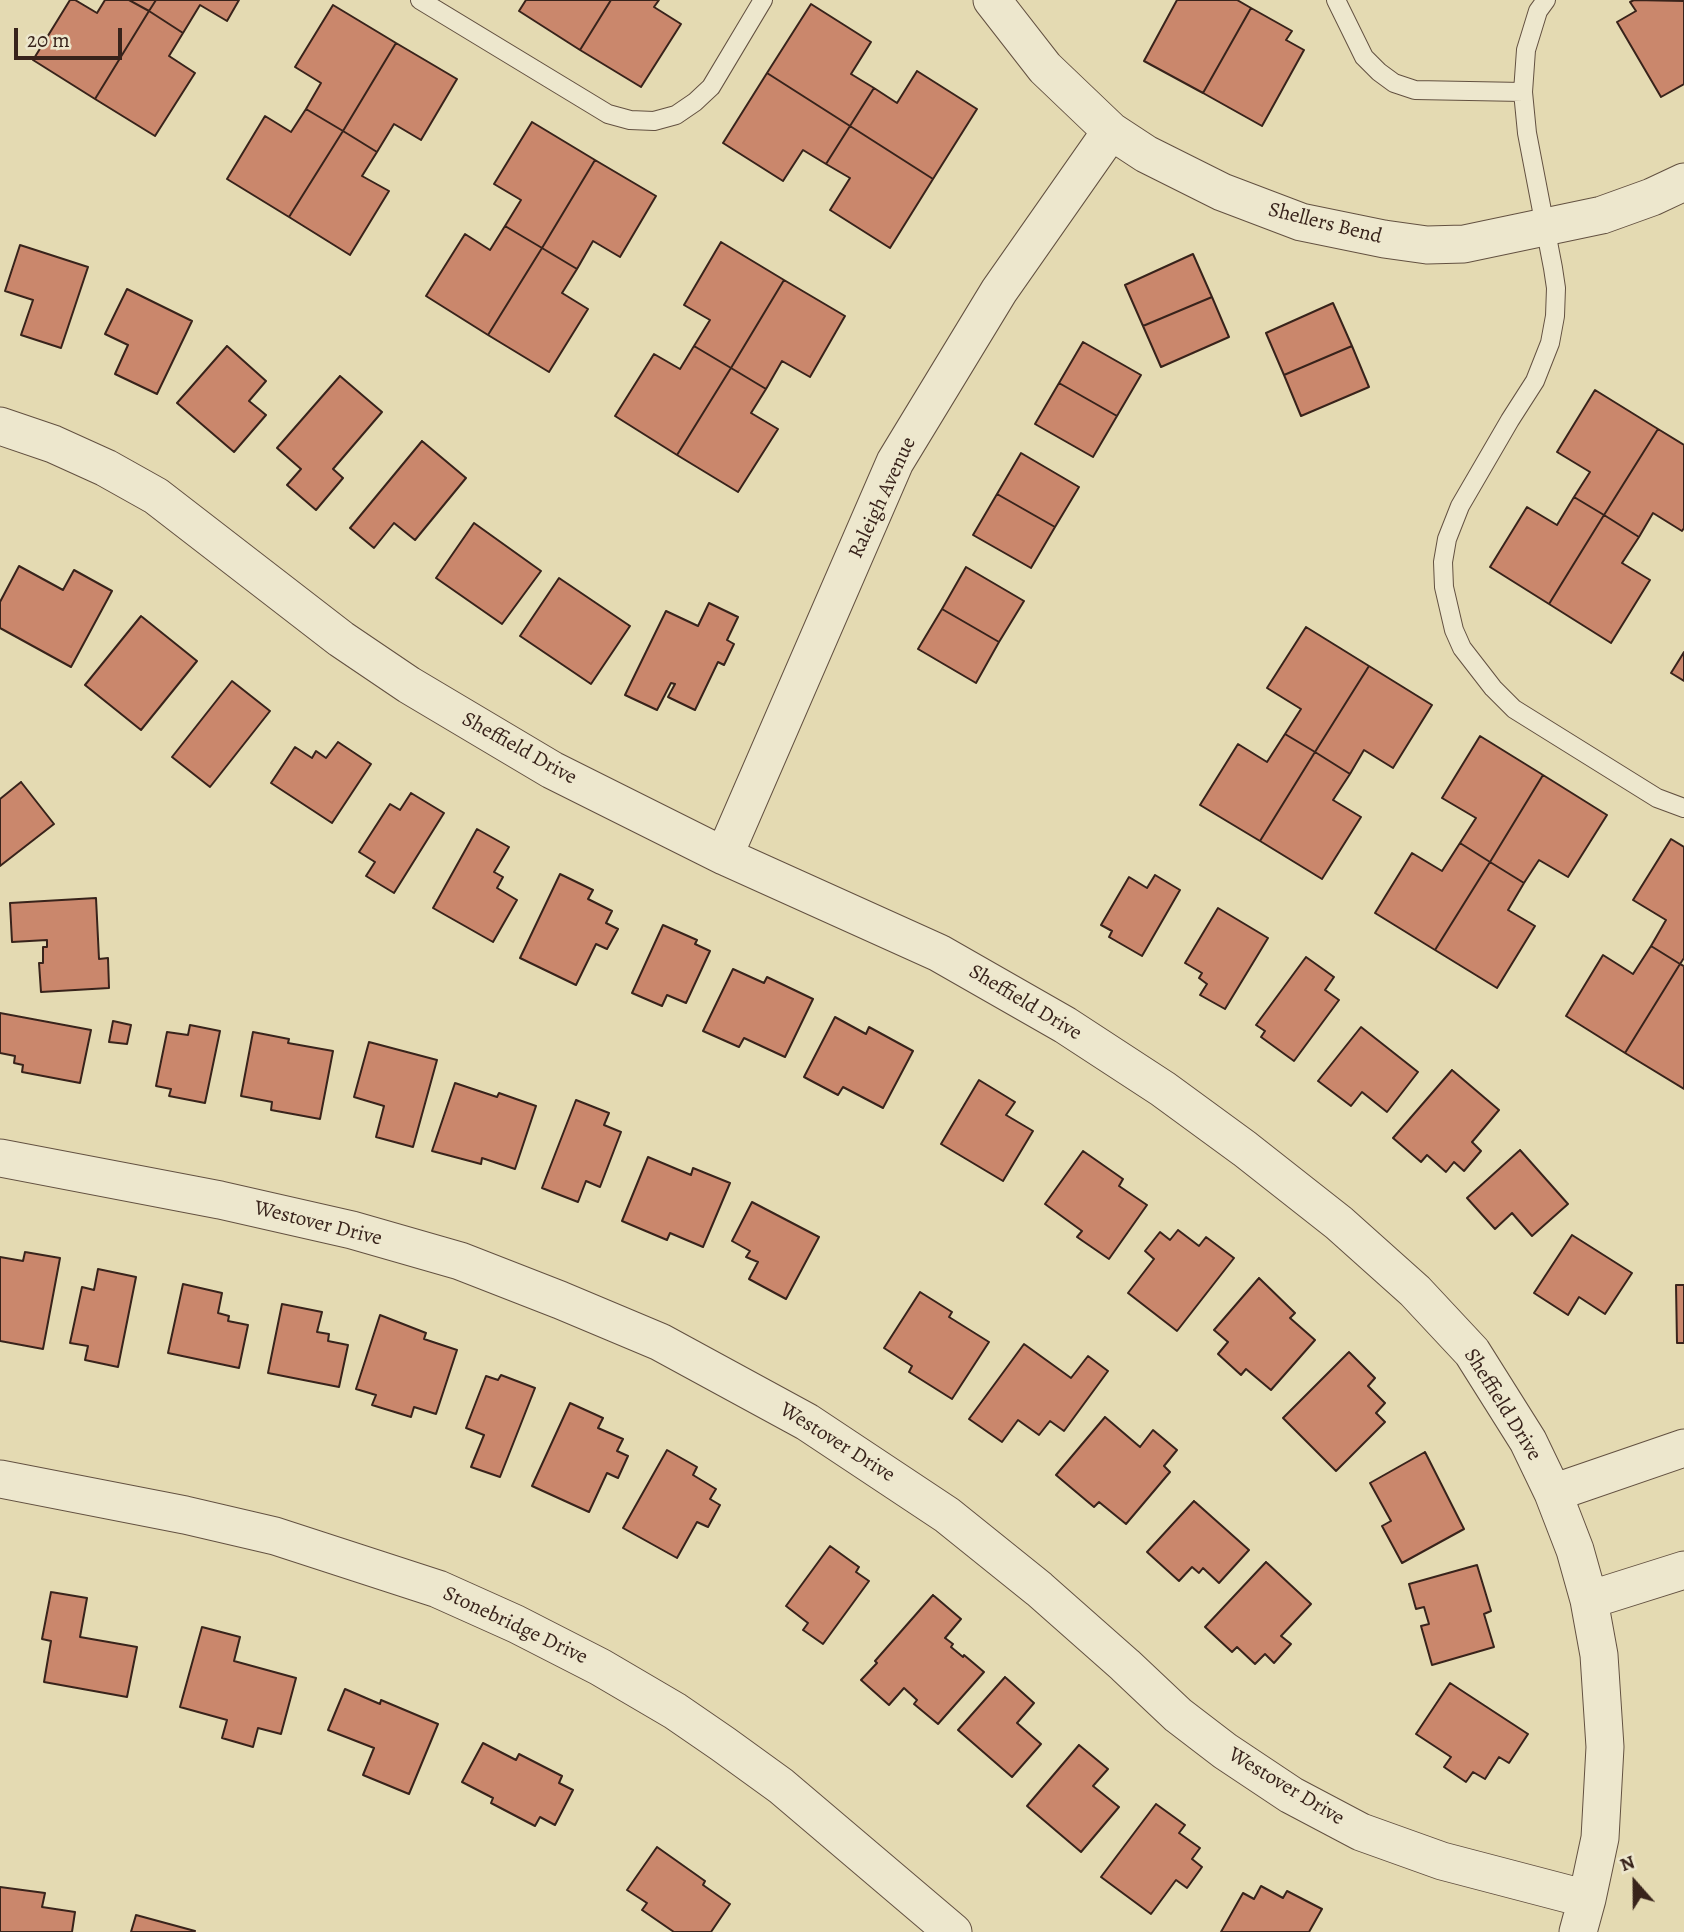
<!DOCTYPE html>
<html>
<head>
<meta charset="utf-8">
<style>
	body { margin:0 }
	#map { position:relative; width:1684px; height:1932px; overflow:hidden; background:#e4dab2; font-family:Alegreya,serif }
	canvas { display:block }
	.north { position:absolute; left:1600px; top:1848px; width:70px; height:70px; -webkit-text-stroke:5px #ede7cd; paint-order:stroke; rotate:339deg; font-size:19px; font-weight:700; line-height:28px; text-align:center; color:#38231b }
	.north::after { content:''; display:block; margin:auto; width:24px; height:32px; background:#38231b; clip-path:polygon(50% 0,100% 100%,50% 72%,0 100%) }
	.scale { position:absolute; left:14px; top:28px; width:108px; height:32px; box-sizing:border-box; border:4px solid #38231b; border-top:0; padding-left:9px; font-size:21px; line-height:24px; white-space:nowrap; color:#38231b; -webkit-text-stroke:5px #ede7cd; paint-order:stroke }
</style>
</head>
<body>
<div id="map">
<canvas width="1684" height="1932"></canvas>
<div class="north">N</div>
<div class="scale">20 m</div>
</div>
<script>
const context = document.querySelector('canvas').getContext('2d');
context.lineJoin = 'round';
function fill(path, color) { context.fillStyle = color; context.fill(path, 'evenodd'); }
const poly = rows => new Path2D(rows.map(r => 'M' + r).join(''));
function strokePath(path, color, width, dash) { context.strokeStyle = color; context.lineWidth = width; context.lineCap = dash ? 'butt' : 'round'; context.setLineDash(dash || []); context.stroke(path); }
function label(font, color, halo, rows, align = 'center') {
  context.font = font + ' Alegreya,serif'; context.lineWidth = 5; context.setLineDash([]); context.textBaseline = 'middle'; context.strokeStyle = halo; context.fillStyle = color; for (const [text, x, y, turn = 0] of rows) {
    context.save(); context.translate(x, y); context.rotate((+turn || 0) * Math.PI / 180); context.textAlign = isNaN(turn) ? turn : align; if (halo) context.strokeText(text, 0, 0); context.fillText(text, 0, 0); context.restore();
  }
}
const building = poly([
	[70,0,75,0,97,13,105,0,129,0,149,11,95,99,33,60,70,0],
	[129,0,156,0,149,11,129,0],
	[156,0,239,0,227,21,200,5,183,33,149,11,156,0],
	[526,0,611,0,580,50,519,11,526,0],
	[611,0,659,0,654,7,681,24,641,87,580,50,611,0],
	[1177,0,1237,0,1251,8,1203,93,1144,61,1177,0],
	[1634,0,1684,1,1684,84,1661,97,1617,22,1636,11,1630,2,1634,0],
	[811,4,871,42,851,74,874,88,850,126,767,73,811,4],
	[333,5,396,43,343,131,306,109,321,83,295,67,333,5],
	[1251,8,1292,31,1286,40,1304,50,1262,126,1203,93,1251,8],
	[149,11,183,33,169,56,195,73,155,136,95,99,149,11],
	[396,43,457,79,421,140,394,124,377,152,343,131,396,43],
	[917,71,977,109,933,179,850,126,874,88,897,103,917,71],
	[767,73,850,126,826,164,803,150,783,181,723,143,767,73],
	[306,109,343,131,289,217,227,179,265,116,291,132,306,109],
	[532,122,595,160,542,248,505,226,521,200,494,184,532,122],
	[850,126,933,179,890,248,830,210,850,178,826,164,850,126],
	[343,131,377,152,362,176,389,191,350,255,289,217,343,131],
	[595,160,656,196,620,257,593,241,577,269,542,248,595,160],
	[505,226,542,248,488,335,426,296,465,234,490,250,505,226],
	[721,242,784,280,731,368,694,346,710,320,684,305,721,242],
	[20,245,88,267,61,348,21,335,33,300,5,291,20,245],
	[542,248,577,269,562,293,588,309,549,372,488,335,542,248],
	[1193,254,1212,297,1143,326,1125,285,1193,254],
	[784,280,845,316,810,377,782,361,766,389,731,368,784,280],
	[127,289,192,321,157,394,115,374,128,345,105,334,127,289],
	[1212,297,1229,337,1161,367,1143,326,1212,297],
	[1333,303,1352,346,1284,375,1266,333,1333,303],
	[1083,342,1141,375,1117,416,1059,383,1083,342],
	[227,346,266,381,249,401,266,415,234,452,177,403,227,346],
	[694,346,731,368,677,455,615,416,654,354,680,369,694,346],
	[1352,346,1369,387,1301,416,1284,375,1352,346],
	[731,368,766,389,751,413,778,429,738,492,677,455,731,368],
	[340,376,382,412,333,469,343,478,316,510,287,485,301,469,277,448,340,376],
	[1059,383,1117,416,1093,457,1035,424,1059,383],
	[1595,390,1658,429,1604,515,1574,497,1590,472,1557,452,1595,390],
	[1658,429,1684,445,1684,528,1682,531,1653,513,1639,537,1604,515,1658,429],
	[422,441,466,478,415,540,394,523,374,548,350,528,422,441],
	[1021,453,1079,487,1055,527,997,494,1021,453],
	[997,494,1055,527,1031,568,973,535,997,494],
	[1574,497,1604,515,1549,604,1490,567,1527,507,1557,525,1574,497],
	[1604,515,1639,537,1622,563,1650,580,1611,643,1549,604,1604,515],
	[474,523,541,571,502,624,436,578,474,523],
	[19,566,63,590,74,570,112,591,71,667,0,628,0,602,19,566],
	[966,567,1024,601,999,642,942,609,966,567],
	[559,578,630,626,591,684,520,636,559,578],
	[709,603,738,617,727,640,734,644,724,665,718,662,695,710,668,697,675,684,671,683,657,710,625,695,666,611,698,626,709,603],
	[942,609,999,642,976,683,918,649,942,609],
	[141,616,197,661,141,730,85,685,141,616],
	[1306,627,1369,666,1315,752,1285,734,1301,709,1267,688,1306,627],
	[1684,652,1684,681,1671,673,1684,652],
	[1369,666,1432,705,1393,768,1364,750,1350,774,1315,752,1369,666],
	[232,681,270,711,210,787,172,757,232,681],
	[1285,734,1315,752,1260,841,1200,805,1238,744,1267,762,1285,734],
	[1480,736,1543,775,1490,862,1460,843,1476,818,1442,798,1480,736],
	[338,742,371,764,332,823,271,783,295,747,312,758,316,751,326,758,338,742],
	[1315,752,1350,774,1333,800,1361,817,1322,879,1260,841,1315,752],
	[1543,775,1607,815,1568,877,1539,860,1524,883,1490,862,1543,775],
	[21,782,54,824,0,866,0,799,21,782],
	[411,793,444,813,394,893,366,876,375,862,359,852,390,804,400,810,411,793],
	[477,829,509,847,494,872,503,877,497,888,517,900,493,942,433,908,477,829],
	[1671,839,1684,847,1684,958,1680,964,1651,946,1666,920,1633,900,1671,839],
	[1460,843,1490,862,1435,950,1375,913,1412,853,1442,871,1460,843],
	[1490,862,1524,883,1508,910,1535,926,1497,988,1435,950,1490,862],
	[560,874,593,890,588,899,612,911,606,923,618,929,607,949,596,944,576,985,520,958,560,874],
	[1155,875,1180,890,1142,956,1109,937,1112,931,1101,925,1129,877,1147,888,1155,875],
	[96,898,99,959,108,958,109,988,41,992,39,963,43,963,43,947,47,947,47,940,12,942,10,903,96,898],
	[1218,908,1268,938,1225,1009,1200,995,1207,984,1199,978,1202,973,1185,963,1218,908],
	[663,925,697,940,695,944,710,951,686,1003,667,995,662,1006,632,993,663,925],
	[1651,946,1680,964,1625,1053,1566,1016,1603,955,1633,974,1651,946],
	[1306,957,1334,977,1325,990,1339,1000,1294,1061,1261,1037,1265,1031,1256,1025,1306,957],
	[1680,964,1684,966,1684,1089,1625,1053,1680,964],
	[733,969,764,983,767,977,813,999,785,1057,744,1038,739,1047,703,1031,733,969],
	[0,1013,91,1030,80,1083,22,1072,23,1065,14,1063,15,1056,0,1053,0,1013],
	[835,1017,866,1034,869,1027,913,1051,883,1108,843,1087,838,1095,804,1077,835,1017],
	[113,1021,131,1025,127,1044,109,1042,113,1021],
	[190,1025,220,1031,205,1103,169,1096,171,1089,156,1086,167,1032,188,1035,190,1025],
	[1361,1027,1418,1072,1387,1112,1362,1092,1351,1106,1318,1081,1361,1027],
	[253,1032,289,1039,288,1043,333,1051,320,1119,271,1110,272,1102,241,1096,253,1032],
	[369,1042,437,1060,413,1147,376,1137,384,1106,354,1097,369,1042],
	[1452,1070,1499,1110,1472,1142,1481,1151,1464,1171,1454,1162,1446,1172,1427,1155,1421,1162,1393,1138,1452,1070],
	[979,1080,1015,1102,1006,1115,1033,1131,1003,1181,941,1144,979,1080],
	[455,1083,497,1097,499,1093,536,1106,515,1169,482,1158,481,1164,432,1151,455,1083],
	[576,1100,609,1113,604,1125,621,1132,600,1187,586,1181,578,1202,542,1188,576,1100],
	[1520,1150,1568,1204,1532,1236,1512,1213,1495,1229,1467,1198,1520,1150],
	[1083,1151,1123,1179,1119,1186,1147,1205,1109,1259,1077,1237,1082,1231,1045,1204,1083,1151],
	[648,1157,691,1175,693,1168,730,1183,703,1247,670,1233,667,1240,622,1221,648,1157],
	[752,1202,819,1237,786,1299,749,1279,758,1262,746,1257,750,1251,732,1241,752,1202],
	[1178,1230,1199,1246,1206,1237,1234,1258,1177,1331,1128,1293,1154,1259,1145,1251,1160,1232,1170,1240,1178,1230],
	[1572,1235,1632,1273,1605,1314,1579,1297,1568,1315,1534,1293,1572,1235],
	[25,1252,60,1258,43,1349,0,1341,0,1257,23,1261,25,1252],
	[98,1269,136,1277,118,1367,85,1360,88,1346,70,1343,82,1287,94,1290,98,1269],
	[1259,1278,1295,1313,1290,1318,1315,1340,1271,1390,1246,1369,1241,1375,1218,1354,1228,1342,1214,1330,1259,1278],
	[183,1284,222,1293,218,1313,229,1316,228,1321,248,1325,239,1368,168,1353,183,1284],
	[1676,1285,1684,1285,1684,1343,1677,1343,1676,1285],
	[920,1292,952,1312,949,1317,989,1342,952,1399,909,1372,912,1366,884,1348,920,1292],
	[282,1304,322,1312,317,1332,329,1334,328,1341,348,1345,339,1387,268,1373,282,1304],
	[380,1315,426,1333,424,1339,457,1350,436,1414,414,1407,411,1417,372,1405,376,1395,356,1389,380,1315],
	[1024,1344,1071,1378,1088,1356,1108,1371,1064,1431,1050,1421,1039,1435,1018,1420,1002,1442,969,1419,1024,1344],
	[1349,1352,1375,1378,1368,1386,1385,1403,1376,1413,1385,1422,1336,1471,1283,1418,1349,1352],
	[501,1375,535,1388,500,1477,471,1467,484,1435,466,1428,486,1376,498,1380,501,1375],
	[570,1403,603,1418,598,1428,623,1439,617,1451,628,1456,618,1478,607,1473,589,1512,532,1486,570,1403],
	[1105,1417,1140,1447,1153,1430,1177,1450,1164,1466,1170,1472,1126,1524,1099,1502,1094,1507,1056,1475,1105,1417],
	[667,1450,697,1467,693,1475,716,1489,710,1499,720,1505,708,1527,697,1522,677,1558,623,1528,667,1450],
	[1425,1452,1464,1529,1402,1563,1382,1526,1391,1521,1370,1483,1425,1452],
	[1194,1501,1249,1550,1219,1583,1203,1568,1199,1573,1192,1567,1179,1581,1147,1552,1194,1501],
	[830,1546,859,1567,856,1572,869,1581,823,1644,803,1630,808,1623,786,1606,830,1546],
	[1266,1562,1311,1604,1281,1636,1291,1644,1274,1663,1265,1654,1255,1664,1237,1647,1232,1652,1205,1627,1266,1562],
	[1477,1565,1491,1611,1484,1614,1494,1647,1432,1665,1421,1626,1429,1624,1424,1607,1416,1609,1409,1584,1477,1565],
	[51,1592,87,1598,80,1637,137,1647,127,1697,44,1682,51,1641,42,1639,51,1592],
	[933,1595,961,1619,945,1638,953,1644,951,1647,963,1657,964,1655,984,1672,938,1724,914,1704,917,1700,904,1688,889,1705,861,1680,877,1663,875,1661,933,1595],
	[202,1627,240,1637,234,1661,296,1678,281,1734,258,1728,253,1747,222,1738,227,1720,180,1707,202,1627],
	[1005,1677,1034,1703,1017,1723,1041,1744,1012,1777,958,1730,1005,1677],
	[1450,1683,1528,1734,1509,1763,1499,1757,1485,1779,1473,1772,1466,1782,1444,1767,1451,1757,1416,1734,1450,1683],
	[345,1689,380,1704,381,1700,438,1724,409,1794,363,1775,374,1748,328,1730,345,1689],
	[483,1743,516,1760,519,1754,562,1776,559,1783,573,1790,555,1825,540,1817,535,1826,491,1803,493,1798,462,1782,483,1743],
	[1079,1745,1108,1769,1093,1786,1119,1807,1081,1852,1027,1806,1079,1745],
	[1156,1804,1185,1825,1179,1833,1200,1848,1192,1859,1202,1867,1187,1888,1176,1880,1151,1914,1101,1877,1156,1804],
	[657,1847,705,1881,703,1885,730,1904,711,1932,674,1932,642,1910,647,1903,627,1890,657,1847],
	[1261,1886,1283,1898,1287,1891,1322,1909,1309,1932,1221,1932,1243,1893,1254,1899,1261,1886],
	[0,1887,45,1893,42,1907,75,1912,72,1932,0,1932,0,1887],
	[136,1915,195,1931,194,1932,131,1932,136,1915]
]);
fill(building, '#ca876c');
strokePath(building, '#38231b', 2);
const lane = poly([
	[420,0,608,114,630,120,654,121,676,115,695,102,711,87,763,0],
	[1336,0,1364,57,1379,72,1394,83,1415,90,1523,92],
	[1546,0,1538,11,1526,50,1523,92,1527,133,1553,268,1556,288,1555,316,1550,343,1535,381,1510,420,1460,506,1447,539,1443,562,1444,587,1454,630,1462,648,1493,688,1514,709,1657,798,1684,808]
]);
const street = poly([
	[992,0,1045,68,1111,131,1146,154,1222,192,1301,222,1384,239,1427,245,1464,244,1602,215,1652,197,1684,182],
	[0,426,53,444,106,468,156,496,341,639,409,685,552,770,724,856,939,953,1065,1025,1163,1089,1245,1149,1339,1223,1415,1291,1472,1352,1528,1441,1553,1493,1575,1550,1589,1600,1599,1655,1605,1747,1600,1838,1587,1899,1578,1932],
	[724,856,895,462,999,291,1111,131],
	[0,1158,220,1200,352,1230,460,1261,560,1300,660,1342,807,1422,947,1515,1039,1589,1125,1665,1178,1715,1225,1751,1291,1795,1361,1832,1442,1861,1587,1899],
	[0,1479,185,1515,275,1536,438,1589,516,1624,600,1667,675,1711,723,1744,781,1786,953,1932],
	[1553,1493,1684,1448],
	[1589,1600,1684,1570]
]);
strokePath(lane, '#635141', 20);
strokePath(street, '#635141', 39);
strokePath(lane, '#ede7cd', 18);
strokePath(street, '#ede7cd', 37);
label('21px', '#38231b', '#ede7cd', [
	["Shellers Bend",1325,224,14],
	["Raleigh Avenue",883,498,-65],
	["Sheffield Drive",519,749,29],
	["Sheffield Drive",1025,1003,31],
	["Westover Drive",318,1224,14],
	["Sheffield Drive",1502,1405,58],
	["Westover Drive",837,1443,32],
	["Stonebridge Drive",515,1626,25],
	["Westover Drive",1286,1787,31]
]);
</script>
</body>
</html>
